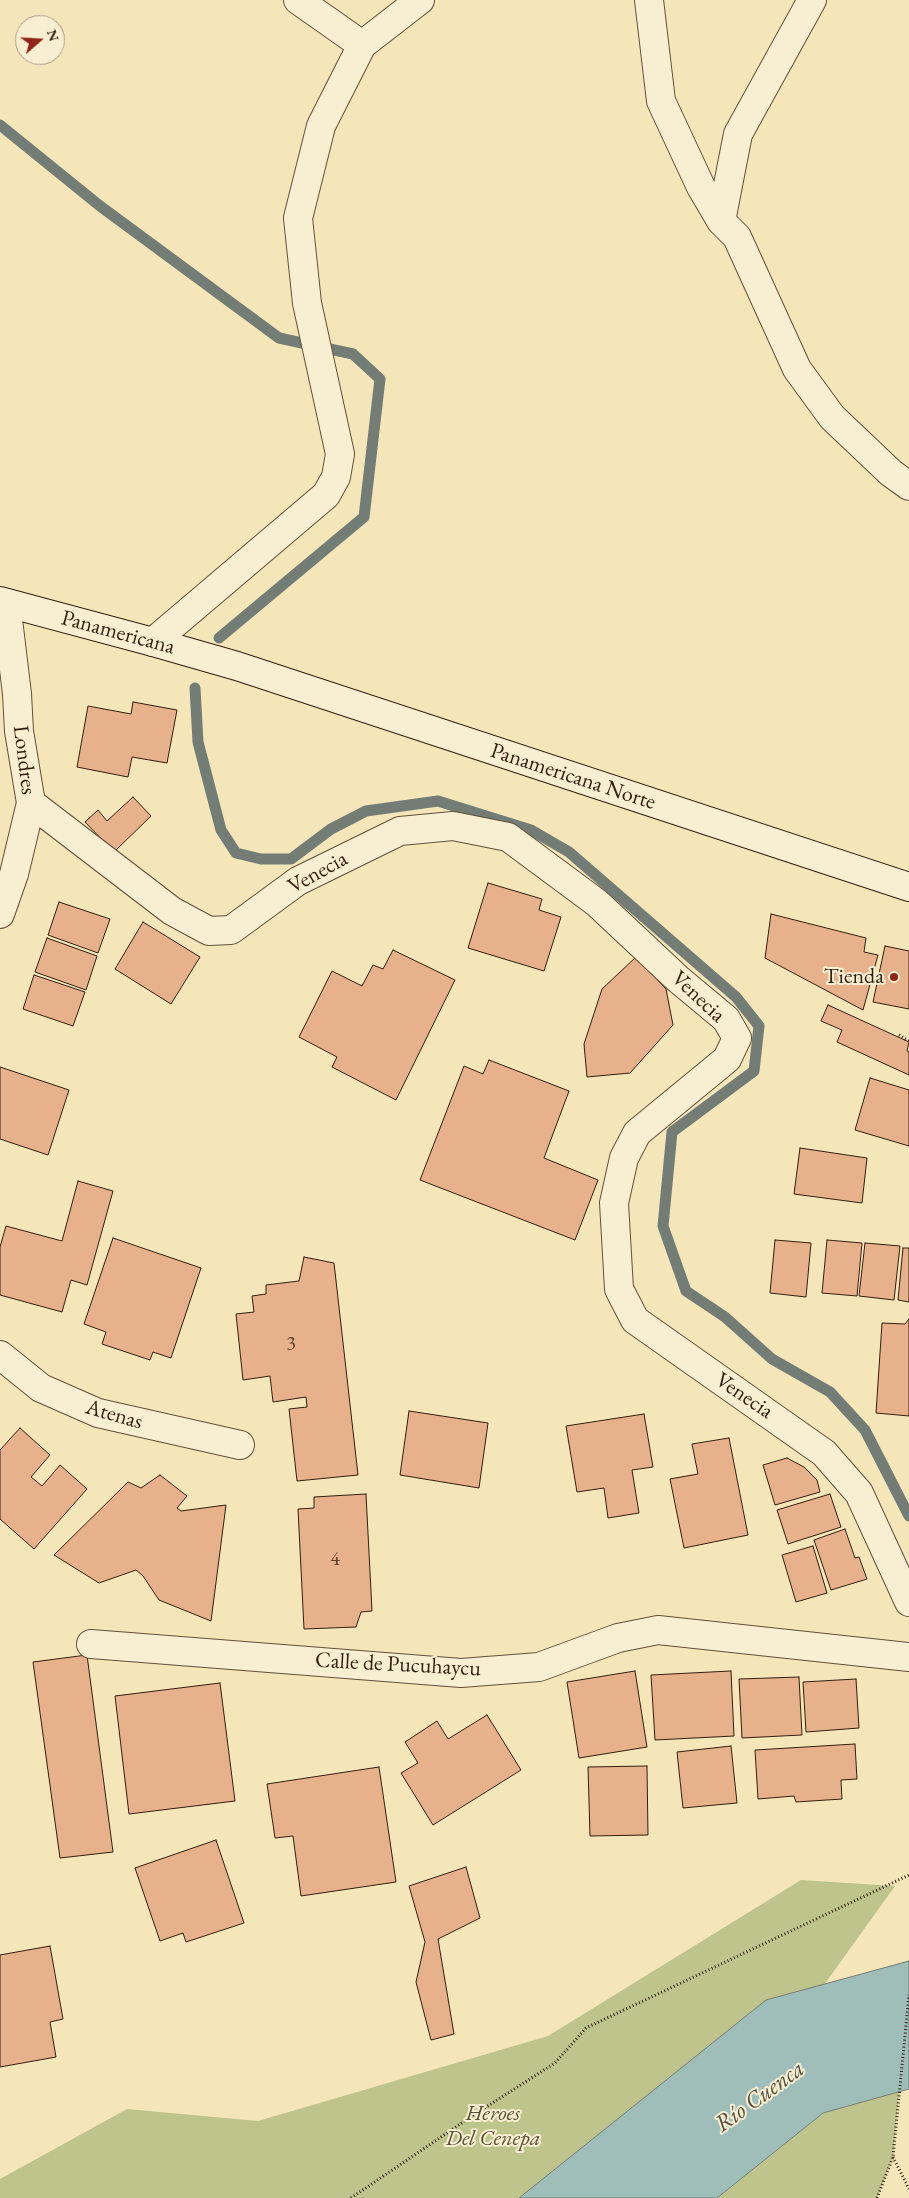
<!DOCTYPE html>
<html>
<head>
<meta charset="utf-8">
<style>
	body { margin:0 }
	#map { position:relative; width:909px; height:2198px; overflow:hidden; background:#f4e6b9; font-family:"EB Garamond",serif }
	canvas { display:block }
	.north { position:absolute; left:15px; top:15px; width:50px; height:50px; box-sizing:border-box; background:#f8efd2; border:1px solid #a99b84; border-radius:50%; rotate:71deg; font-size:14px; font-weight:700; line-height:20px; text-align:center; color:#321e0e }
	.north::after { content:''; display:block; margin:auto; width:18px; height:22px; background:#8f2418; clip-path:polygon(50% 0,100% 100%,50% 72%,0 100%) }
</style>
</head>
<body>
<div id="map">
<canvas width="909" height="2198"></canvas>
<div class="north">N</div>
</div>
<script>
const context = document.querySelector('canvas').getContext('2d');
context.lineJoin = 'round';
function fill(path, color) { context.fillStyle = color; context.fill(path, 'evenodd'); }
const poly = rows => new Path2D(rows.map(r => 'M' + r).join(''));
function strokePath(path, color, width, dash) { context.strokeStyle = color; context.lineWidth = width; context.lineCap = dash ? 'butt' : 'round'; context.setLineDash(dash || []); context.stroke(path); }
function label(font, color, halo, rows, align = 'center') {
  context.font = font + ' "EB Garamond",serif'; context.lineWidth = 4; context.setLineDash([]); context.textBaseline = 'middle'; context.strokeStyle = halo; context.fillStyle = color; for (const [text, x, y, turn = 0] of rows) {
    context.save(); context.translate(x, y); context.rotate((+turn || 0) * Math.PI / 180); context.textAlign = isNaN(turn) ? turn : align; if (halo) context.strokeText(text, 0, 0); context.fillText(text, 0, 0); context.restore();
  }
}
fill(poly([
	[801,1880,895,1886,824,1985,766,2001,519,2198,0,2198,0,2179,127,2109,258,2121,548,2036],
	[899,2092,893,2157,877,2198,717,2198,823,2113]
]), '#bfc48d');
const water = poly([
	[909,1961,909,2089,823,2113,717,2198,519,2198,766,2000,909,1961]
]);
fill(water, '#9fbdb9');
strokePath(water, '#737d75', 1);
strokePath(poly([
	[0,125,100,206,279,338,353,354,380,379,364,517,219,638],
	[195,688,198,742,221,830,236,853,261,859,291,859,331,829,366,811,438,801,531,830,569,852,736,997,759,1026,754,1071,672,1132,663,1226,686,1291,725,1317,772,1359,830,1392,865,1430,909,1516]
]), '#737d75', 11);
const building = poly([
	[133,702,177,710,167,763,132,757,128,777,77,767,88,706,131,714,133,702],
	[133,797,151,816,114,852,85,822,98,810,107,821,133,797],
	[488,883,542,899,539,910,561,917,544,971,468,948,488,883],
	[59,902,110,919,98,953,48,935,59,902],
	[771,914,866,938,864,952,878,955,863,1010,765,958,771,914],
	[143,922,200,957,171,1004,115,969,143,922],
	[47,938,97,956,86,990,35,972,47,938],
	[885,946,909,951,909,1009,873,1002,885,946],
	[393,950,455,980,396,1100,332,1067,337,1057,299,1037,332,971,362,986,373,965,383,969,393,950],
	[636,957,666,989,673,1025,630,1073,587,1077,584,1044,602,989,636,957],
	[34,975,85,992,73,1026,23,1009,34,975],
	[828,1005,909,1042,907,1051,909,1052,909,1075,837,1042,842,1030,821,1021,828,1005],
	[489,1060,569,1091,544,1158,598,1180,575,1240,420,1180,464,1066,483,1074,489,1060],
	[0,1067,69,1090,48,1155,0,1139,0,1067],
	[870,1078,909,1090,909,1146,855,1130,870,1078],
	[800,1148,867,1158,862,1203,794,1194,800,1148],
	[78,1181,113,1191,87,1285,71,1280,62,1312,0,1295,0,1247,6,1226,62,1241,78,1181],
	[113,1238,201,1268,171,1358,153,1352,150,1360,102,1344,106,1332,84,1324,113,1238],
	[775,1240,811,1243,806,1297,770,1293,775,1240],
	[827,1240,862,1243,857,1296,822,1293,827,1240],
	[865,1243,900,1246,894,1300,859,1296,865,1243],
	[903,1248,909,1248,909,1302,898,1300,903,1248],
	[304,1257,334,1263,358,1475,297,1481,289,1409,307,1407,306,1397,273,1402,270,1376,243,1380,236,1314,254,1312,252,1296,266,1294,266,1285,299,1281,304,1257],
	[909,1319,909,1416,876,1413,882,1323,905,1324,909,1319],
	[409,1411,488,1423,479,1488,400,1475,409,1411],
	[644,1414,653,1467,632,1470,639,1513,608,1518,604,1488,577,1492,566,1426,644,1414],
	[20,1428,50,1455,31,1477,42,1486,60,1465,87,1489,34,1549,0,1519,0,1450,20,1428],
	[729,1438,748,1535,684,1548,670,1479,698,1474,692,1444,729,1438],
	[787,1458,804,1467,817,1480,820,1492,775,1505,763,1465,787,1458],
	[160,1475,187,1496,177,1508,181,1511,226,1505,211,1621,159,1600,143,1576,136,1570,99,1583,54,1555,128,1482,141,1488,160,1475],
	[366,1494,372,1611,361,1612,356,1627,304,1629,298,1509,314,1508,314,1497,366,1494],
	[830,1494,841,1527,788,1544,777,1510,830,1494],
	[845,1529,855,1558,859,1557,867,1579,831,1590,814,1540,845,1529],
	[813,1546,827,1593,796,1602,782,1555,813,1546],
	[87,1655,113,1852,60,1858,33,1662,87,1655],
	[635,1671,647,1747,579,1758,567,1682,635,1671],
	[731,1671,734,1736,655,1740,651,1675,731,1671],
	[799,1677,802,1735,742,1738,739,1679,799,1677],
	[856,1679,859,1728,806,1732,803,1682,856,1679],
	[220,1683,235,1801,129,1814,115,1696,220,1683],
	[487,1715,521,1770,433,1825,401,1773,418,1763,405,1742,437,1721,448,1739,487,1715],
	[855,1744,857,1779,841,1780,842,1799,796,1802,794,1796,758,1799,755,1750,855,1744],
	[731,1746,737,1803,683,1808,677,1752,731,1746],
	[647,1766,648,1835,590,1836,588,1767,647,1766],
	[379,1767,396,1882,301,1896,293,1836,275,1838,267,1784,379,1767],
	[216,1840,244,1923,186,1942,183,1933,160,1941,135,1868,216,1840],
	[466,1867,480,1918,438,1939,454,2034,431,2040,416,1982,425,1942,409,1886,466,1867],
	[50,1946,63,2019,50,2022,56,2057,0,2067,0,1955,50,1946]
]);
fill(building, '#e7b18b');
strokePath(building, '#321e0e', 1);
const street = poly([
	[649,0,661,101,701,187,721,221,737,237,797,369,832,417,891,473,909,486],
	[362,45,420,0],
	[721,221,738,134,812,0],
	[153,642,326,495,336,477,340,454,307,303,298,218,321,126,362,45,298,0],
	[31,803,172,911,209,931,231,930,298,881,400,831,453,826,508,837,597,903,678,979,726,1019,737,1038,727,1059,637,1133,624,1158,614,1203,619,1289,635,1320,824,1453,859,1493,909,1602],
	[0,914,14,874,31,803,19,731,17,694,6,603],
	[0,1355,41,1388,98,1413,240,1445],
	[91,1644,461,1673,539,1667,618,1638,658,1630,909,1657]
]);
const secondary = poly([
	[0,601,153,642,237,666,909,887]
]);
strokePath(street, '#625039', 30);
strokePath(secondary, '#321e0e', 30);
strokePath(poly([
	[899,1035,909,1041],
	[893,2157,909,2189],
	[351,2198,472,2116,555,2063,586,2028,909,1875],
	[877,2198,893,2157,909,1995]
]), '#321e0e', 3, [1, 2.5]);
strokePath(street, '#f8efd2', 28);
strokePath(secondary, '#f8efd2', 28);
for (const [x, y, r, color] of [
	[894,977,5,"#8f2418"]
]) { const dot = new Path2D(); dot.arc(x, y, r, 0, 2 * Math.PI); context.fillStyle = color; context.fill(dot); strokePath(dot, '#f8efd2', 2); }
label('20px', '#5f432d', null, [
	["3",291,1345],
	["4",335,1560]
]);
label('22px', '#321e0e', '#f8efd2', [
	["Panamericana",118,633,15],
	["Londres",24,760,83],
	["Panamericana Norte",573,777,18],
	["Venecia",318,873,-29],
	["Venecia",698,997,43],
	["Venecia",744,1396,34],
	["Atenas",114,1415,16],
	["Calle de Pucuhaycu",398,1665,3]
]);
label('22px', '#321e0e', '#f8efd2', [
	["Tienda",884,977]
], 'right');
label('italic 22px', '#5c5034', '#f8efd2', [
	["Heroes",493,2114],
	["Del Cenepa",493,2139]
]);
label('italic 24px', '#534e41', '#f8efd2', [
	["Río Cuenca",760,2097,-36]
]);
</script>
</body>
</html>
